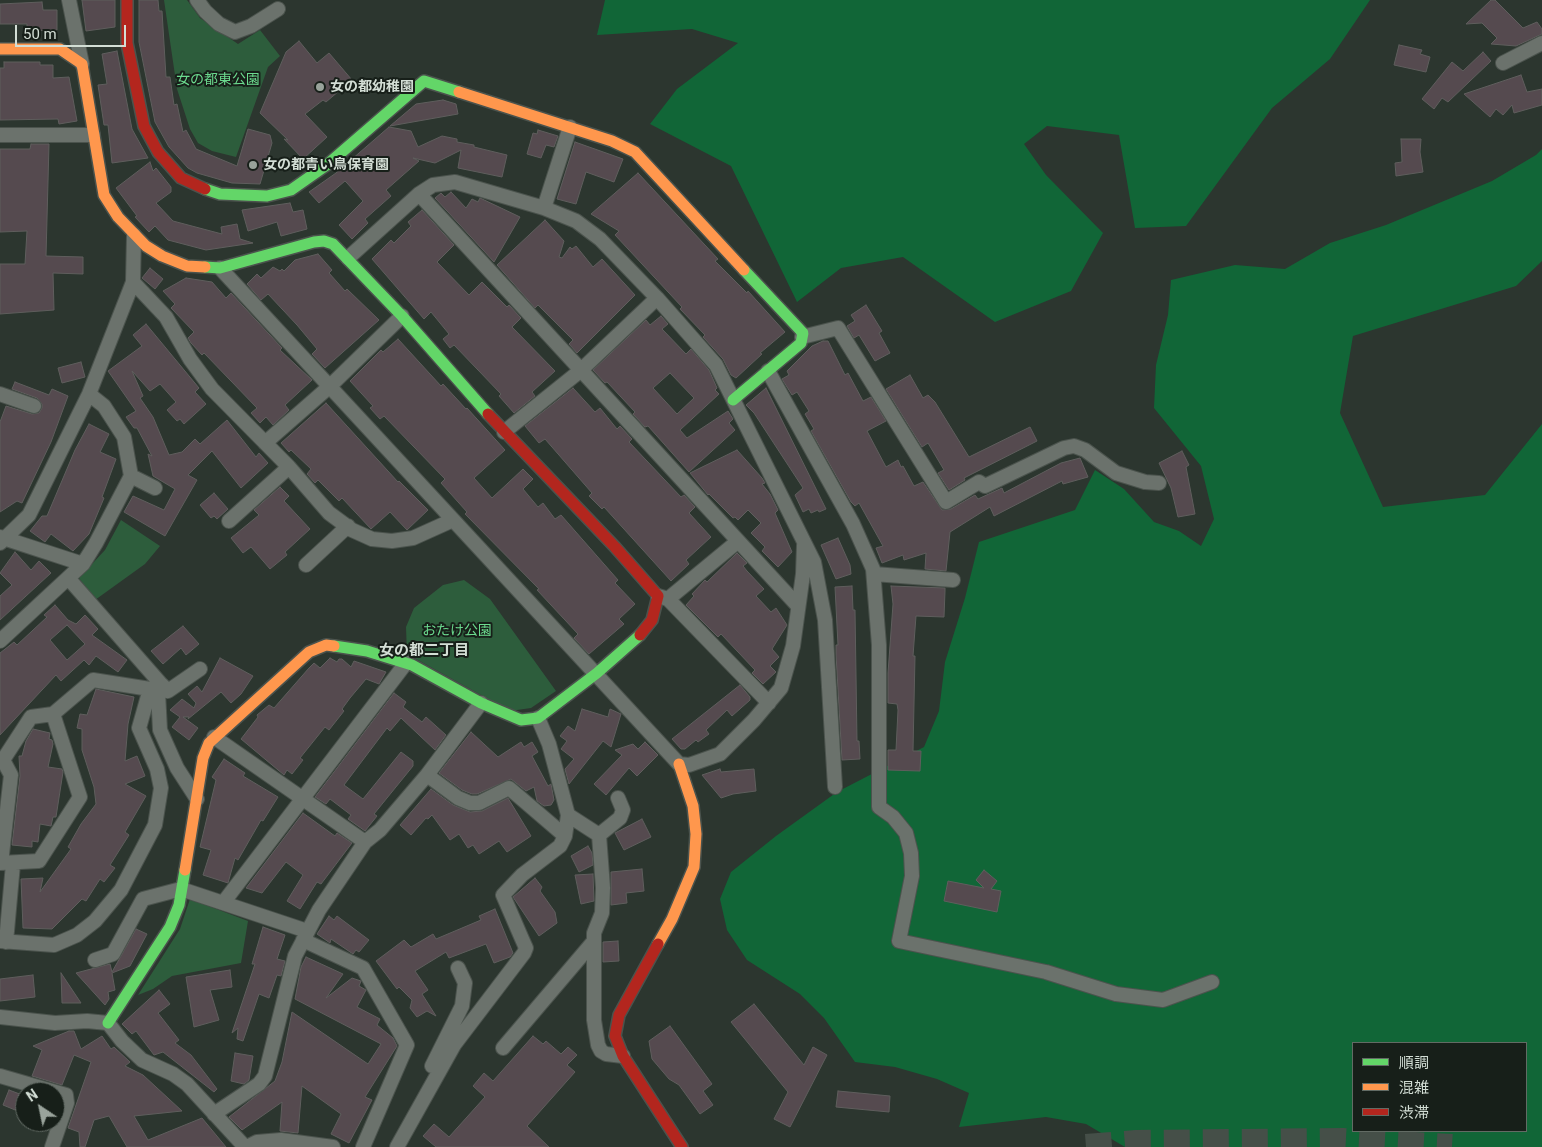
<!DOCTYPE html>
<html>
<head>
<meta charset="utf-8">
<style>
	body { margin:0 }
	#map { position:relative; width:1542px; height:1147px; overflow:hidden; background:#2c362f; font-family:Roboto,"Noto Sans JP",sans-serif }
	canvas { display:block }
	.legend { position:absolute; left:1352px; top:1042px; width:175px; height:90px; box-sizing:border-box; background:#171f19; border:1px solid #626b64; margin:0; padding:6px 9px; list-style:none; font-size:15px; color:#d3ded5 }
	.legend li { display:flex; align-items:center; gap:10px; height:25px }
	.legend b { width:25px; border:1px solid #626b64 }
	.north { position:absolute; left:15px; top:1082px; width:50px; height:50px; box-sizing:border-box; background:#171f19; border:1px solid #626b64; border-radius:50%; rotate:326deg; font-size:14px; font-weight:700; line-height:20px; text-align:center; color:#d3ded5 }
	.north::after { content:''; display:block; margin:auto; width:18px; height:22px; background:#99a39b; clip-path:polygon(50% 0,100% 100%,50% 72%,0 100%) }
	.scale { position:absolute; left:15px; top:25px; width:111px; height:22px; box-sizing:border-box; border:2px solid #d3ded5; border-top:0; padding-left:6px; font-size:15px; line-height:18px; white-space:nowrap; color:#d3ded5; -webkit-text-stroke:4px #171f19; paint-order:stroke }
</style>
</head>
<body>
<div id="map">
<canvas width="1542" height="1147"></canvas>
<ul class="legend">
<li><b style="height:6px;background:#63d668"></b>順調</li>
<li><b style="height:6px;background:#ff974d"></b>混雑</li>
<li><b style="height:6px;background:#b3261e"></b>渋滞</li>
</ul>
<div class="north">N</div>
<div class="scale">50 m</div>
</div>
<script>
const context = document.querySelector('canvas').getContext('2d');
context.lineJoin = 'round';
function fill(path, color) { context.fillStyle = color; context.fill(path, 'evenodd'); }
const poly = rows => new Path2D(rows.map(r => 'M' + r).join(''));
function strokePath(path, color, width, dash) { context.strokeStyle = color; context.lineWidth = width; context.lineCap = dash ? 'butt' : 'round'; context.setLineDash(dash || []); context.stroke(path); }
function label(font, color, halo, rows, align = 'center') {
  context.font = font + ' Roboto,"Noto Sans JP",sans-serif'; context.lineWidth = 4; context.setLineDash([]); context.textBaseline = 'middle'; context.strokeStyle = halo; context.fillStyle = color; for (const [text, x, y, turn = 0] of rows) {
    context.save(); context.translate(x, y); context.rotate((+turn || 0) * Math.PI / 180); context.textAlign = isNaN(turn) ? turn : align; if (halo) context.strokeText(text, 0, 0); context.fillText(text, 0, 0); context.restore();
  }
}
fill(poly([
	[164,0,187,0,200,18,238,44,260,30,280,56,268,67,236,157,212,151,198,143,190,129,177,89],
	[121,520,160,546,145,564,95,600,79,578,105,550],
	[464,580,490,599,556,691,531,708,510,711,407,654,406,627,414,608,443,585],
	[190,899,248,921,241,963,172,976,153,989,138,995,180,929]
]), '#2d5d3c');
fill(poly([
	[605,0,1370,0,1330,59,1272,108,1186,226,1135,228,1119,135,1047,126,1024,144,1046,175,1103,233,1071,291,995,322,903,257,841,268,797,302,731,166,650,124,677,89,738,43,692,29,597,35],
	[1542,149,1542,261,1516,286,1353,336,1340,413,1383,507,1485,495,1542,424,1542,1147,1125,1147,1086,1124,1046,1117,959,1127,969,1093,937,1079,895,1067,855,1062,824,1018,800,994,747,960,727,930,720,899,731,872,776,836,837,792,924,747,939,711,945,662,965,598,979,542,1075,510,1095,470,1124,489,1154,522,1179,531,1201,546,1214,519,1201,466,1154,408,1156,365,1168,315,1171,280,1235,265,1285,269,1330,243,1386,225,1492,181,1536,155],
	[1353,1043,1526,1043,1526,1131,1353,1131]
]), '#116637');
const building = poly([
	[82,0,115,0,115,27,86,31,82,0],
	[139,0,158,0,159,11,162,11,166,77,170,77,174,105,177,104,183,132,186,130,196,149,237,166,248,129,270,135,272,143,260,184,232,183,197,173,188,168,169,147,155,122,139,42,139,0],
	[1491,0,1495,0,1523,28,1537,22,1542,29,1542,34,1516,46,1491,44,1497,38,1482,23,1466,24,1491,0],
	[42,2,43,10,57,10,57,30,27,31,27,24,0,24,0,4,42,2],
	[299,41,317,63,329,53,352,80,326,102,323,100,305,114,327,137,303,159,284,139,288,140,260,113,286,52,299,41],
	[1399,45,1422,50,1420,54,1430,57,1426,72,1394,65,1399,45],
	[117,51,132,129,148,158,112,163,108,125,104,125,98,85,107,84,102,54,117,51],
	[1483,52,1491,61,1448,102,1442,98,1434,109,1422,99,1452,62,1463,71,1483,52],
	[4,62,40,62,40,65,53,65,53,78,69,77,77,121,59,124,58,119,0,120,0,68,4,68,4,62],
	[1521,75,1527,92,1542,89,1542,105,1514,113,1512,105,1503,115,1496,109,1490,117,1464,94,1521,75],
	[443,100,456,104,458,114,390,126,416,104,443,100],
	[389,127,411,131,418,147,442,136,457,139,457,142,474,145,474,147,507,155,502,177,458,168,461,150,435,163,413,158,419,161,386,190,391,196,365,219,368,223,352,239,339,225,363,201,347,183,345,181,319,203,309,192,336,173,389,127],
	[538,130,558,136,554,147,546,145,541,158,527,154,533,133,537,134,538,130],
	[1401,139,1421,139,1420,152,1423,172,1396,176,1395,163,1402,162,1401,139],
	[575,142,623,159,614,182,586,172,576,204,557,199,575,142],
	[31,144,49,144,46,256,83,257,83,274,53,273,54,310,0,314,0,264,25,264,27,231,0,232,0,149,30,149,31,144],
	[150,162,153,171,156,168,171,187,171,192,156,203,173,221,222,234,221,227,237,224,240,239,253,243,206,250,168,240,155,226,149,232,135,217,137,216,116,188,150,162],
	[638,173,718,259,715,261,747,293,748,291,785,332,760,353,762,354,736,378,731,375,723,359,703,337,705,335,680,309,682,307,615,235,619,231,591,214,638,173],
	[451,192,466,208,472,199,478,202,480,198,520,217,494,262,435,198,441,193,445,197,451,192],
	[290,203,293,212,303,210,307,229,281,236,277,222,248,231,242,210,290,203],
	[422,210,454,245,437,262,469,295,482,282,507,307,509,305,521,318,512,327,555,371,532,392,535,396,514,413,499,396,501,394,454,345,450,348,443,339,449,334,431,312,424,319,372,259,391,240,394,243,411,226,408,222,422,210],
	[545,220,564,241,559,257,562,258,570,247,572,249,576,246,593,267,602,259,635,295,577,353,569,344,573,340,538,305,535,308,497,265,545,220],
	[318,254,332,270,329,273,345,291,347,289,379,320,325,368,312,354,317,349,297,325,268,294,261,300,247,284,257,274,261,278,273,267,280,271,282,269,284,271,295,260,318,254],
	[150,268,163,279,155,289,142,278,150,268],
	[186,278,212,282,226,298,231,293,282,348,280,350,312,380,285,405,289,410,273,425,266,417,260,423,251,413,257,408,204,353,202,355,191,343,188,338,194,332,171,308,175,304,163,291,186,278],
	[866,305,882,331,879,333,890,353,875,361,859,335,854,338,847,326,855,321,851,315,866,305],
	[661,316,668,324,662,329,686,354,691,349,709,370,717,388,715,390,719,394,680,430,687,438,728,411,733,419,729,423,735,430,689,472,648,426,645,427,633,414,635,412,607,382,605,383,593,370,646,320,650,325,661,316],
	[670,373,694,398,677,414,653,388,670,373],
	[146,324,199,388,195,392,206,404,184,424,180,419,177,421,167,410,176,402,160,384,150,391,132,371,143,396,140,398,153,417,169,455,182,452,195,439,200,444,227,420,256,457,259,453,268,463,241,488,212,451,188,475,197,480,165,536,124,512,133,496,164,510,175,489,153,476,148,454,152,456,137,428,134,428,126,417,136,411,108,371,142,346,133,335,146,324],
	[398,339,441,386,443,384,466,409,467,408,505,450,474,478,492,498,523,469,533,479,523,489,538,507,543,503,555,519,561,515,618,580,615,583,635,604,619,619,624,624,589,654,574,638,578,634,537,590,539,589,465,514,467,512,441,483,445,479,384,416,380,419,370,408,373,406,350,381,381,350,383,352,398,339],
	[823,341,828,341,845,375,848,373,863,401,871,397,886,421,867,431,886,467,898,460,901,467,903,466,914,486,923,482,942,510,951,509,975,495,978,499,1002,488,1004,493,1061,463,1080,458,1088,477,1063,484,1062,481,994,516,990,507,950,532,946,571,925,569,926,553,904,560,903,555,882,563,876,548,883,546,859,503,855,506,851,502,811,431,814,429,805,414,809,411,797,392,792,395,782,379,789,375,787,371,812,346,823,341],
	[81,362,85,377,62,383,58,368,81,362],
	[910,375,923,398,928,395,935,402,969,457,1030,427,1037,441,964,478,965,480,949,490,938,473,944,470,928,443,922,447,886,389,910,375],
	[15,382,49,395,52,389,68,396,51,442,22,503,17,501,0,512,0,422,6,406,32,414,39,413,42,408,42,404,37,398,12,389,15,382],
	[573,388,595,412,600,408,617,429,620,426,632,439,629,442,681,497,684,495,695,507,689,513,711,537,686,560,689,564,671,581,604,507,602,509,589,496,592,493,545,439,539,443,525,426,573,388],
	[766,388,826,509,819,512,818,510,811,513,809,509,803,512,795,495,803,488,754,413,746,405,766,388],
	[326,403,398,482,399,481,428,510,407,530,390,512,371,529,342,498,339,501,318,480,315,483,307,474,311,469,291,450,289,452,281,443,326,403],
	[89,424,109,434,100,452,116,459,102,497,104,498,89,534,73,551,51,534,45,542,30,531,42,516,47,516,75,450,89,424],
	[737,450,762,478,765,483,762,484,770,494,778,510,775,513,792,552,778,567,762,551,765,547,751,533,761,523,748,510,738,520,735,517,733,518,709,494,708,495,690,473,737,450],
	[1182,451,1189,465,1186,467,1195,514,1178,517,1171,488,1159,463,1182,451],
	[280,487,289,496,284,501,310,529,285,552,287,555,270,569,251,547,243,553,231,538,259,515,254,510,280,487],
	[214,493,228,509,217,519,214,516,211,518,200,505,214,493],
	[838,538,850,565,851,574,836,579,821,545,838,538],
	[15,552,31,570,39,561,51,573,0,620,0,596,12,585,0,573,15,552],
	[737,553,747,563,743,566,747,571,764,589,756,596,771,612,776,608,787,625,772,649,779,657,770,666,776,672,763,684,752,673,755,670,721,634,718,637,686,605,694,596,692,594,705,580,707,582,737,553],
	[852,586,853,610,855,610,857,741,859,741,860,759,842,760,836,654,836,645,838,645,835,587,852,586],
	[891,586,945,588,945,591,944,617,916,616,913,656,915,656,913,751,921,751,920,771,888,770,888,750,896,750,898,710,897,704,888,703,888,673,893,604,891,586],
	[55,605,68,620,76,624,85,615,98,629,92,635,127,660,118,672,96,656,89,665,84,660,61,681,56,675,0,735,0,653,14,642,17,645,47,617,44,615,55,605],
	[67,625,85,644,67,660,50,640,67,625],
	[183,626,199,644,186,655,181,648,163,664,151,651,183,626],
	[220,658,253,676,241,694,231,703,221,692,188,719,189,717,183,717,198,728,189,740,172,727,180,717,170,710,182,699,194,708,196,703,188,694,197,686,202,692,220,658],
	[330,658,337,662,339,659,342,659,351,667,354,661,386,672,379,684,366,679,350,698,342,709,344,711,329,730,325,727,300,758,303,760,292,774,287,770,284,775,241,739,258,717,257,715,269,705,274,708,309,668,314,663,320,668,330,658],
	[740,685,750,697,750,700,732,716,727,710,706,730,709,734,698,742,696,740,685,749,681,749,672,739,740,685],
	[96,689,134,697,128,724,125,761,137,756,145,776,125,784,146,796,125,832,129,835,110,865,115,868,104,882,100,879,86,901,82,899,52,929,23,928,21,879,43,878,40,892,71,849,68,847,81,824,96,804,94,787,82,750,82,729,77,728,80,714,87,715,96,689],
	[394,693,406,702,403,707,422,722,426,717,446,735,435,750,401,718,390,731,387,728,344,785,363,799,401,752,413,761,413,766,374,814,377,816,365,831,348,819,351,815,330,799,326,804,315,797,394,693],
	[582,709,608,717,610,709,621,714,611,747,603,741,569,784,565,769,574,759,561,749,567,741,560,736,568,726,575,731,582,709],
	[33,729,50,733,49,739,52,740,53,744,48,767,62,769,63,772,56,817,53,817,51,826,40,824,38,842,32,841,32,847,12,845,20,776,19,756,22,756,26,741,33,729],
	[471,732,498,757,521,742,524,747,532,742,538,752,532,756,548,786,551,784,554,800,551,805,544,806,537,801,534,787,526,791,511,779,477,794,472,794,462,790,439,773,471,732],
	[645,742,658,755,637,776,629,768,606,795,594,784,622,755,615,750,633,744,638,749,645,742],
	[224,759,245,773,243,776,278,797,263,821,261,820,238,860,235,858,228,883,203,875,211,850,200,847,216,780,212,777,224,759],
	[720,769,721,772,754,769,756,791,733,794,721,798,702,775,720,769],
	[431,789,453,805,470,812,482,811,508,798,531,836,507,852,499,841,479,854,473,845,468,848,459,834,450,840,432,815,428,819,426,818,411,835,400,825,431,789],
	[303,813,335,836,337,833,352,843,321,884,317,882,300,909,287,901,303,875,286,862,262,893,246,888,303,813],
	[642,819,651,837,624,850,615,833,642,819],
	[588,846,592,853,593,865,579,872,571,856,588,846],
	[642,869,644,891,626,893,627,903,611,905,611,872,642,869],
	[984,870,997,881,991,889,1001,891,997,912,944,901,948,881,984,888,976,880,984,870],
	[593,874,594,901,581,904,575,875,593,874],
	[535,878,542,887,540,891,555,912,557,923,539,936,513,897,535,878],
	[495,909,513,953,510,957,494,963,486,944,449,958,446,952,415,971,428,990,422,994,436,1016,427,1011,417,1017,410,1008,412,1000,399,987,397,989,376,961,404,940,411,947,433,934,436,939,481,920,479,916,495,909],
	[329,916,334,920,337,916,369,940,359,952,356,950,353,954,331,939,330,943,317,934,329,916],
	[263,927,285,935,277,959,285,961,281,976,277,975,269,998,259,994,243,1041,237,1039,238,1028,232,1033,255,964,252,964,263,927],
	[136,929,147,934,130,966,112,973,115,990,108,992,109,999,105,1005,76,973,110,964,112,972,136,929],
	[618,941,619,961,603,962,603,942,618,941],
	[306,957,343,974,326,998,352,978,361,981,359,986,366,990,357,1007,380,1019,377,1025,393,1038,397,1046,365,1097,372,1100,349,1143,331,1134,341,1114,302,1086,298,1133,280,1131,282,1102,242,1130,229,1117,275,1081,282,1062,292,1012,368,1064,381,1044,295,999,301,967,306,957],
	[230,970,232,987,210,990,219,1020,194,1027,186,977,230,970],
	[61,973,81,1003,62,1003,61,973],
	[33,975,35,997,0,1001,0,979,33,975],
	[159,990,170,1004,158,1013,179,1040,175,1043,191,1055,217,1089,214,1092,163,1052,154,1055,136,1031,132,1034,122,1024,159,990],
	[754,1004,804,1065,813,1047,827,1055,790,1127,774,1119,788,1092,731,1022,754,1004],
	[670,1026,712,1084,703,1091,713,1105,700,1114,679,1085,669,1079,652,1059,649,1041,670,1026],
	[69,1031,74,1031,81,1049,102,1036,111,1049,114,1047,130,1062,125,1066,143,1075,182,1111,134,1116,148,1140,202,1118,226,1147,127,1147,109,1116,94,1120,85,1147,80,1147,79,1132,68,1128,91,1062,74,1055,62,1085,32,1076,42,1050,33,1046,69,1031],
	[533,1036,543,1044,546,1041,561,1054,568,1047,577,1055,567,1065,575,1072,527,1126,549,1147,436,1147,423,1136,434,1124,449,1137,485,1097,473,1086,484,1073,493,1081,533,1036],
	[235,1053,253,1056,249,1080,244,1084,231,1081,235,1053],
	[9,1090,25,1096,25,1114,3,1105,9,1090],
	[838,1091,890,1096,889,1112,836,1107,838,1091]
]);
fill(building, '#554a4f');
strokePath(building, '#5f5e5d', 1);
strokePath(poly([
	[1086,1147,1136,1143,1343,1141,1452,1147]
]), '#454f48', 26, [26, 13]);
const street = poly([
	[69,0,82,64],
	[197,0,205,11,219,24,235,32,251,26,278,9],
	[1503,63,1542,43],
	[0,135,93,135],
	[419,194,798,606],
	[544,208,570,127],
	[348,258,419,194,433,185,455,182,544,208,576,221,600,239,657,298,716,365,814,562,825,620,835,787],
	[220,268,679,764,689,765,720,754,754,720,781,688,793,646,803,574,804,545],
	[133,282,166,317,190,359,212,389,289,467,329,513,352,530,372,539,392,541,413,538,453,520],
	[802,337,838,328,946,502,979,482,985,486,1064,448,1074,446,1085,450,1116,473,1145,482,1159,483],
	[768,371,853,524,873,569,879,645,879,807,893,817,906,833,911,853,912,876,899,941,1046,972,1116,994,1163,1000,1212,982],
	[0,394,34,406],
	[504,432,580,371,657,298],
	[265,443,329,387,402,316],
	[131,476,155,488],
	[229,521,289,467],
	[0,537,83,564],
	[0,543,29,515,89,394,133,282,134,235],
	[306,565,348,526],
	[874,574,953,580],
	[69,579,161,684],
	[658,596,668,599,769,703],
	[668,599,737,542],
	[0,641,83,564,96,543,131,476,124,437,104,406,89,394],
	[53,714,93,680,150,689],
	[538,718,549,744,568,815],
	[214,737,365,842],
	[0,760,3,760,31,717,53,714,80,797,39,861,0,863],
	[427,775,458,798,470,803,479,803,509,788,565,836],
	[197,799,177,768,160,730,158,692,161,684,168,691,200,669],
	[599,835,620,818,623,810,618,798],
	[1,863,11,775,3,760],
	[223,903,406,663],
	[303,940,363,968,407,1045,363,1147],
	[0,941,54,945,77,935,95,921,121,890,155,825,161,788,157,769,139,728,150,689,158,692],
	[6,942,13,864],
	[95,960,113,954,143,899,181,889,307,931],
	[0,1017,55,1023,87,1021,108,1023,122,1041,142,1060,173,1074,187,1084,245,1147],
	[503,1048,594,941],
	[432,1066,462,1006,465,983,458,968],
	[0,1076,66,1095,67,1103,52,1147],
	[214,1114,259,1084,265,1076,295,956,319,910,365,842,380,830,427,775,481,703],
	[247,1147,257,1142,281,1140,333,1147],
	[397,1147,454,1045,524,953,526,948,522,939,503,895,522,875,560,846,565,836,568,815,599,835,603,888,602,913,594,933,594,1020,598,1045,601,1051,606,1054,623,1056]
]);
const fast = poly([
	[205,189,220,194,267,196,291,190,328,164,424,81,459,92],
	[205,267,220,268,314,242,324,241,333,244,402,316,488,414],
	[733,400,801,343,803,333,744,270],
	[334,646,367,651,412,665,481,703,521,720,538,718,597,673,640,635],
	[108,1023,170,927,179,905,185,870]
]);
const slow = poly([
	[0,49,60,49,82,64,104,195,118,217,146,246,162,256,187,266,205,267],
	[459,92,612,141,635,152,744,270],
	[185,870,203,758,209,743,309,652,326,645,334,646],
	[658,944,672,919,694,867,696,834,693,806,679,764]
]);
const jam = poly([
	[127,0,127,43,144,126,158,152,181,178,205,189],
	[488,414,615,547,658,596,652,620,640,635],
	[658,944,619,1015,615,1036,623,1056,682,1147]
]);
strokePath(street, '#4b534d', 16);
strokePath(fast, '#4b534d', 14);
strokePath(slow, '#4b534d', 14);
strokePath(jam, '#4b534d', 14);
strokePath(street, '#6b726c', 14);
strokePath(fast, '#63d668', 11);
strokePath(slow, '#ff974d', 11);
strokePath(jam, '#b3261e', 11);
for (const [x, y, r, color] of [
	[320,87,5,"#99a39b"],
	[253,165,5,"#99a39b"]
]) { const dot = new Path2D(); dot.arc(x, y, r, 0, 2 * Math.PI); context.fillStyle = color; context.fill(dot); strokePath(dot, '#171f19', 2); }
label('14px', '#6cdb8f', '#171f19', [
	["女の都東公園",218,80],
	["おたけ公園",457,631]
]);
label('bold 14px', '#d3ded5', '#171f19', [
	["女の都幼稚園",330,87],
	["女の都青い鳥保育園",263,165]
], 'left');
label('bold 15px', '#d3ded5', '#171f19', [
	["女の都二丁目",424,651]
]);
</script>
</body>
</html>
